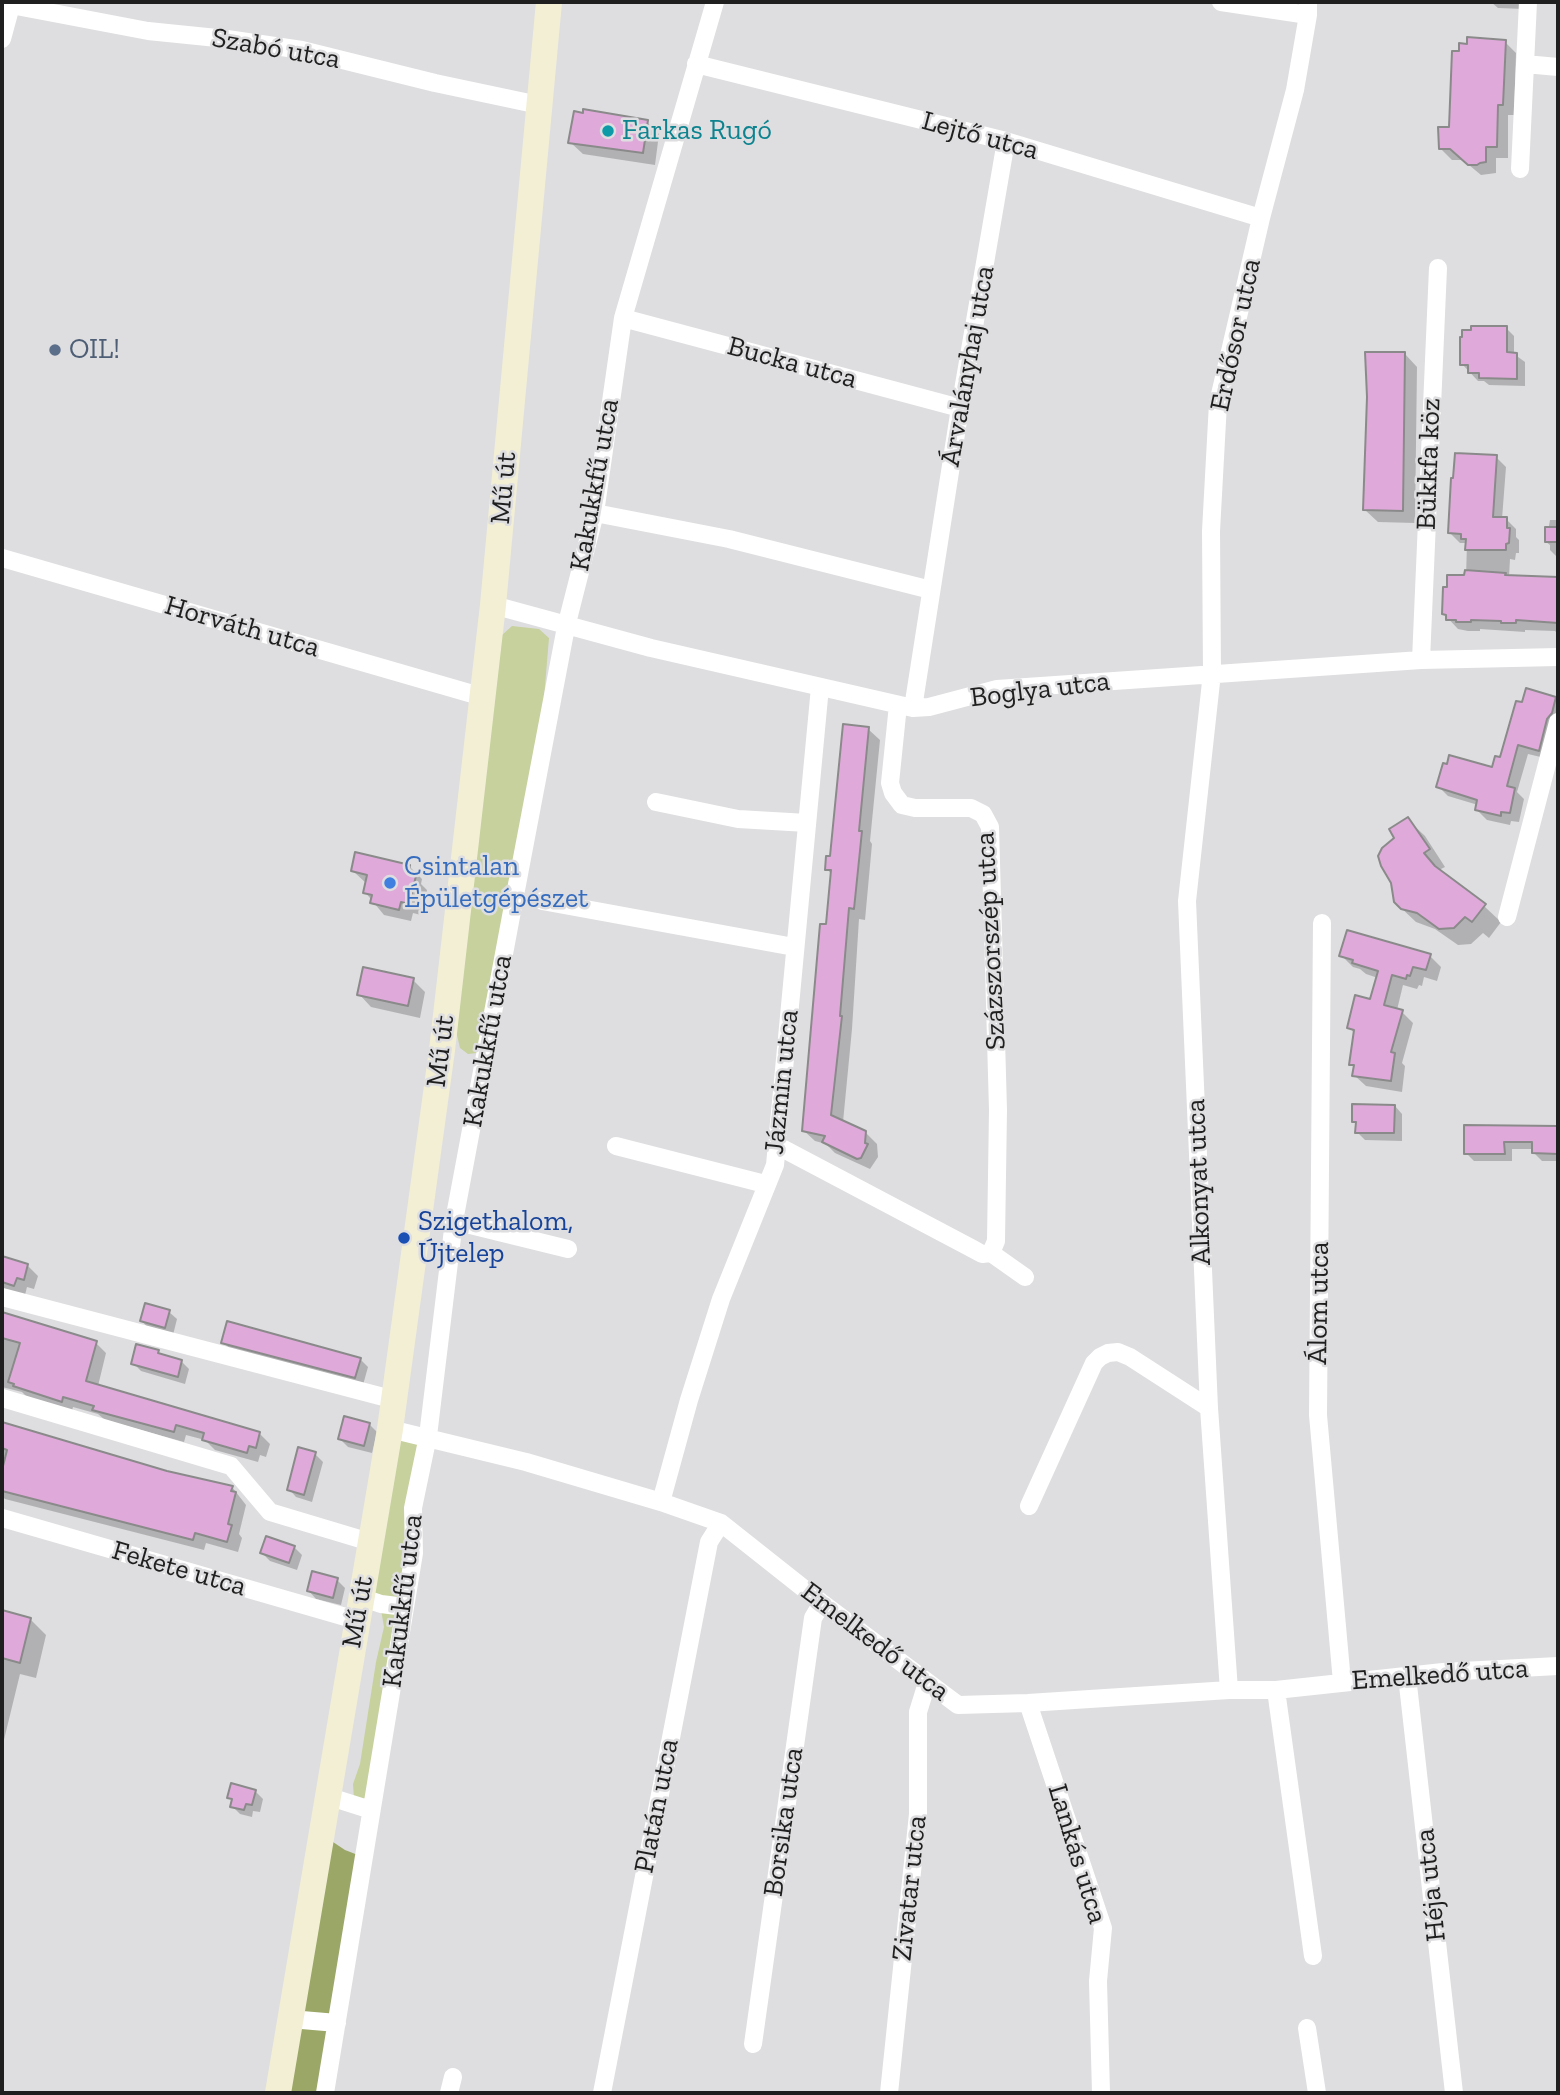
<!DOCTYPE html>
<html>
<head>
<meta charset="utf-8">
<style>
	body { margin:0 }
	#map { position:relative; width:1560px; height:2095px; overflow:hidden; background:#dedee0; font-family:"Zilla Slab",serif }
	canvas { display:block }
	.frame { position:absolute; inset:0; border:4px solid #1f1f1f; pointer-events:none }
</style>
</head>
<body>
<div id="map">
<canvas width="1560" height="2095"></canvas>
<div class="frame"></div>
</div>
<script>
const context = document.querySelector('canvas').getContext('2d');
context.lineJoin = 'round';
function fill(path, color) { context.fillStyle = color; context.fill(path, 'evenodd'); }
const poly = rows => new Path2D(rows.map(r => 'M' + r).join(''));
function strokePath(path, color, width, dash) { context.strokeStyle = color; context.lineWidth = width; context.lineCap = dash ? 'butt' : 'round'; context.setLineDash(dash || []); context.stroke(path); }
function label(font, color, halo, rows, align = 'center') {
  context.font = font + ' "Zilla Slab",serif'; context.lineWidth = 5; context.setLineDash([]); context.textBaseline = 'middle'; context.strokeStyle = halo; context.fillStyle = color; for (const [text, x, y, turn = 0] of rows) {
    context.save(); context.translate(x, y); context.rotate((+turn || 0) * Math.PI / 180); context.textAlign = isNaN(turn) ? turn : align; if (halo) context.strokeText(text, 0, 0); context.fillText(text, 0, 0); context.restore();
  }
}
fill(poly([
	[512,626,539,629,549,638,543,710,477,1053,468,1054,460,1048,456,1031,502,635],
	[390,1429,428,1436,372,1803,354,1799,353,1784,360,1764,376,1662,384,1627,380,1604,373,1596]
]), '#c6d19d');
fill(poly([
	[321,1834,345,1850,363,1857,325,2093,278,2093]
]), '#9aa767');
fill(poly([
	[1491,2,1525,2,1524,9,1498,8],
	[1505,42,1516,53,1514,115,1508,115,1508,158,1496,158,1496,173,1481,175,1463,160,1452,160,1440,148],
	[647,122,659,134,655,165,583,154,570,142],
	[1506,328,1514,336,1514,354,1525,362,1525,386,1489,385,1484,381,1478,381,1462,364],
	[1367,354,1405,354,1417,367,1415,523,1378,522,1365,510],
	[1496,457,1506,467,1502,519,1506,519,1516,529,1516,537,1519,540,1519,553,1516,553,1515,560,1510,559,1509,577,1558,579,1558,634,1555,631,1525,630,1525,632,1480,629,1480,631,1468,631,1458,629,1444,614,1466,577,1467,543,1460,543,1450,533],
	[1550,520,1558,520,1558,558,1550,550,1550,545,1546,542],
	[1556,698,1558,701,1558,727,1549,759,1528,754,1517,792,1524,799,1519,822,1511,821,1510,825,1487,820,1477,810,1478,805,1448,796,1438,786,1493,769],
	[868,729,880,740,870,841,872,844,865,920,859,919,852,1029,843,1122,865,1132,877,1144,878,1157,870,1169,835,1153,826,1144,815,1141,803,1130,832,875,827,869],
	[1408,820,1425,836,1445,867,1439,870,1484,906,1501,922,1489,938,1483,933,1471,944,1458,945,1435,929,1416,922,1398,905,1397,838],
	[410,867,422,879,421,884,427,890,421,915,413,913,411,921,384,915,365,892,367,884,353,871],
	[1341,955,1430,956,1441,967,1437,981,1424,977,1422,986,1419,985,1417,989,1403,985,1397,1010,1402,1012,1413,1023,1402,1063,1405,1066,1402,1092,1366,1086,1354,1075,1355,1068,1351,1064,1355,1034,1349,1027,1371,1001,1378,978,1366,974,1360,969,1353,967],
	[413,980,425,992,420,1018,371,1007,359,994],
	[1395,1106,1402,1114,1402,1141,1365,1140,1357,1132,1357,1125,1353,1121],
	[1466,1127,1558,1128,1558,1161,1542,1161,1534,1153,1534,1149,1512,1149,1512,1161,1474,1161,1466,1153],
	[2,1258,27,1265,38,1276,34,1289,27,1287,25,1295,2,1288],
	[169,1312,177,1319,173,1335,149,1329,142,1321],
	[2,1315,96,1343,106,1353,98,1386,259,1433,270,1444,266,1457,260,1455,258,1462,215,1450,205,1440,186,1435,184,1442,105,1420,98,1414,73,1407,72,1411,54,1406,26,1396,22,1392,2,1387],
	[223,1342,360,1359,368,1367,363,1385,231,1350],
	[158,1351,163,1356,181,1361,189,1369,185,1384,141,1371,133,1363],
	[2,1424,167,1473,232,1487,246,1505,239,1534,242,1538,238,1552,206,1543,204,1550,5,1499,2,1496],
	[369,1424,377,1432,372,1453,348,1447,340,1439],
	[315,1454,323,1462,312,1502,296,1497,289,1489],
	[294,1547,302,1555,297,1570,270,1561,262,1553],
	[337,1580,345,1588,341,1605,316,1599,309,1591],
	[2,1612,30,1619,46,1635,36,1678,20,1674,2,1748],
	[255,1791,263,1799,260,1812,253,1811,252,1817,240,1814,232,1806,234,1802,229,1798]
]), '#0003');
const building = poly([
	[1467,37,1506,40,1503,105,1498,105,1497,147,1486,147,1486,162,1480,163,1477,165,1468,165,1450,149,1439,149,1438,127,1449,127,1452,51,1459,51,1459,43,1467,44,1467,37],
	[583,109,648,120,643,153,568,143,574,111,583,113,583,109],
	[1471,326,1507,326,1507,352,1517,353,1517,379,1479,378,1479,373,1468,373,1468,365,1460,365,1460,337,1462,337,1462,330,1471,330,1471,326],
	[1365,352,1405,352,1403,511,1363,510,1367,397,1365,352],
	[1455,453,1497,455,1493,517,1507,517,1507,528,1510,528,1509,543,1506,544,1506,550,1465,550,1466,539,1461,539,1461,534,1448,533,1451,478,1453,478,1455,453],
	[1545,527,1558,527,1558,542,1545,542,1545,527],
	[1465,570,1506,573,1505,575,1558,577,1558,623,1516,620,1516,623,1501,623,1501,621,1471,620,1471,622,1456,622,1456,620,1446,620,1446,615,1442,614,1443,587,1447,587,1447,575,1464,575,1465,570],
	[1526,688,1556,697,1552,713,1547,719,1539,751,1518,745,1507,786,1515,788,1510,813,1501,812,1501,816,1475,810,1477,800,1436,787,1443,763,1447,764,1449,755,1492,767,1495,756,1500,757,1516,701,1522,702,1526,688],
	[843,724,869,727,859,831,862,831,854,909,849,908,840,1016,842,1016,831,1115,866,1131,865,1143,868,1144,861,1158,857,1159,822,1142,825,1136,802,1131,820,924,826,924,831,870,825,870,826,856,830,856,843,724],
	[1408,817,1430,849,1424,853,1435,866,1486,904,1472,922,1465,917,1454,928,1439,929,1417,913,1401,909,1394,902,1391,883,1381,866,1378,856,1382,848,1394,838,1389,829,1408,817],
	[355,852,410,865,408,874,416,876,409,904,401,902,399,910,370,903,372,895,363,893,367,875,351,871,355,852],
	[1347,930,1431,954,1426,970,1413,967,1410,976,1407,975,1406,979,1392,975,1384,1005,1403,1010,1391,1052,1395,1053,1391,1081,1352,1076,1354,1065,1349,1065,1354,1030,1347,1028,1355,995,1370,999,1378,971,1352,963,1353,960,1339,956,1347,930],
	[363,967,414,978,408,1006,357,995,363,967],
	[1352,1104,1395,1105,1394,1133,1355,1133,1356,1122,1352,1122,1352,1104],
	[1464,1125,1558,1126,1558,1154,1532,1153,1532,1142,1504,1142,1505,1154,1464,1154,1464,1125],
	[2,1256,28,1264,24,1280,17,1278,14,1286,2,1282,2,1256],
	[145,1303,170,1310,165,1328,140,1321,145,1303],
	[2,1312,97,1341,86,1381,260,1432,256,1448,249,1446,247,1453,202,1440,204,1433,176,1425,174,1432,92,1410,94,1406,63,1397,62,1402,13,1386,14,1384,8,1382,20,1343,2,1338,2,1312],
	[227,1321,361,1358,355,1378,221,1343,227,1321],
	[136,1344,159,1350,158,1353,182,1360,178,1377,131,1364,136,1344],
	[344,1416,370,1423,364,1446,338,1439,344,1416],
	[2,1422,167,1471,233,1486,231,1491,236,1492,228,1524,232,1525,227,1542,195,1533,193,1540,2,1491,2,1470,7,1450,2,1448,2,1422],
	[298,1447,316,1452,304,1495,287,1490,298,1447],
	[266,1536,295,1546,289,1563,260,1553,266,1536],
	[312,1571,338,1578,333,1598,307,1591,312,1571],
	[2,1610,31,1618,20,1663,2,1658,2,1610],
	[231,1783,256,1790,252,1805,246,1804,244,1810,230,1807,232,1799,227,1798,231,1783]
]);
fill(building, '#dfaad9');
strokePath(building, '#8b8a8b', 2);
strokePath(poly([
	[1221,2,1308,15],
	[11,5,148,31,227,39,302,50,435,83,539,105],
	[2,39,12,2],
	[696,64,1006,141,1261,218],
	[1525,64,1558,67],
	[1520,169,1528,2],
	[623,318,960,408],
	[595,513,729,539,931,590],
	[2,558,483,697],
	[493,605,651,648,913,708,929,707,997,689,1421,660,1558,657],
	[1421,660,1438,268],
	[898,705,890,783,893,793,902,805,915,808,971,808,983,814,990,827,998,1110,996,1241,991,1253],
	[913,708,960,408,1006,141],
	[656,802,738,819,807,823],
	[542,901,794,947],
	[1507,917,1558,722],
	[1322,923,1318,1415,1342,1682],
	[616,1146,765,1184],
	[778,1146,973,1249,982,1254,991,1253,1025,1277],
	[454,1221,568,1249],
	[2,1297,395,1400],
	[2,1398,231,1466,270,1512,370,1542],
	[390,1429,526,1462,661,1502,721,1523,822,1603,958,1705,1028,1703,1229,1690,1276,1690,1443,1672,1558,1666],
	[661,1502,689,1400,721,1299,775,1165,820,687],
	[1029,1506,1094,1363,1100,1357,1108,1353,1118,1352,1130,1357,1209,1408],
	[2,1518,356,1620],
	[360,1597,381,1604,405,1607],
	[1407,1676,1454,2093],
	[1229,1690,1209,1408,1187,901,1212,673,1211,531,1218,403,1261,218,1295,90,1308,15,1308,2],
	[1276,1690,1313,1956],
	[1028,1703,1103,1928,1098,1981,1101,2093],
	[327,1796,371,1810],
	[290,2019,337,2023],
	[1307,2028,1317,2093],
	[753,2044,813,1618,822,1603],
	[325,2093,414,1553,413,1508,428,1436,454,1221,515,895,566,627,595,513,623,318,715,2],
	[449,2093,453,2077],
	[602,2093,709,1542,721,1523],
	[889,2093,918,1814,918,1712,927,1683]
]), '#fff', 18);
strokePath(poly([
	[278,2093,390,1429,442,1050,493,605,549,2]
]), '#f3efd5', 26);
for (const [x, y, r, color] of [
	[608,131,7,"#0f9aa8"],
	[55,350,7,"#5c6f8a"],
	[390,883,7,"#3f7fe0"],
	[404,1238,7,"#1a4fb4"]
]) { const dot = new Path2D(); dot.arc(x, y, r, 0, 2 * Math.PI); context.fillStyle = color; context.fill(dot); strokePath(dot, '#dedee0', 2.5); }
label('28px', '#1f1f1f', '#dedee0', [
	["Szabó utca",276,49,10],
	["Lejtő utca",980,136,15],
	["Erdősor utca",1236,335,-78],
	["Bucka utca",792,363,15],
	["Árvalányhaj utca",968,366,-80],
	["Bükkfa köz",1429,464,-88],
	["Kakukkfű utca",595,485,-80],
	["Mű út",504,488,-85],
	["Horváth utca",242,627,16],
	["Boglya utca",1040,690,-7],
	["Százszorszép utca",991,941,-93],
	["Kakukkfű utca",488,1041,-80],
	["Mű út",441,1051,-83],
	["Jázmin utca",782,1082,-84],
	["Alkonyat utca",1199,1182,-92],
	["Álom utca",1319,1303,-89],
	["Fekete utca",179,1569,16],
	["Kakukkfű utca",403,1601,-83],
	["Mű út",358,1612,-80],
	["Emelkedő utca",875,1642,37],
	["Emelkedő utca",1440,1675,-4],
	["Platán utca",657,1806,-79],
	["Borsika utca",784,1822,-82],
	["Lankás utca",1077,1854,73],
	["Héja utca",1431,1885,-96],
	["Zivatar utca",910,1888,-84]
]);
label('28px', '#0d838f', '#dedee0', [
	["Farkas Rugó",622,131]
], 'left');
label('28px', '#4e5e75', '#dedee0', [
	["OIL!",69,350]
], 'left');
label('28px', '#366cbe', '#dedee0', [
	["Csintalan",404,867],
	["Épületgépészet",404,899]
], 'left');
label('28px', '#164399', '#dedee0', [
	["Szigethalom,",418,1222],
	["Újtelep",418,1254]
], 'left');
</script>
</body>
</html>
